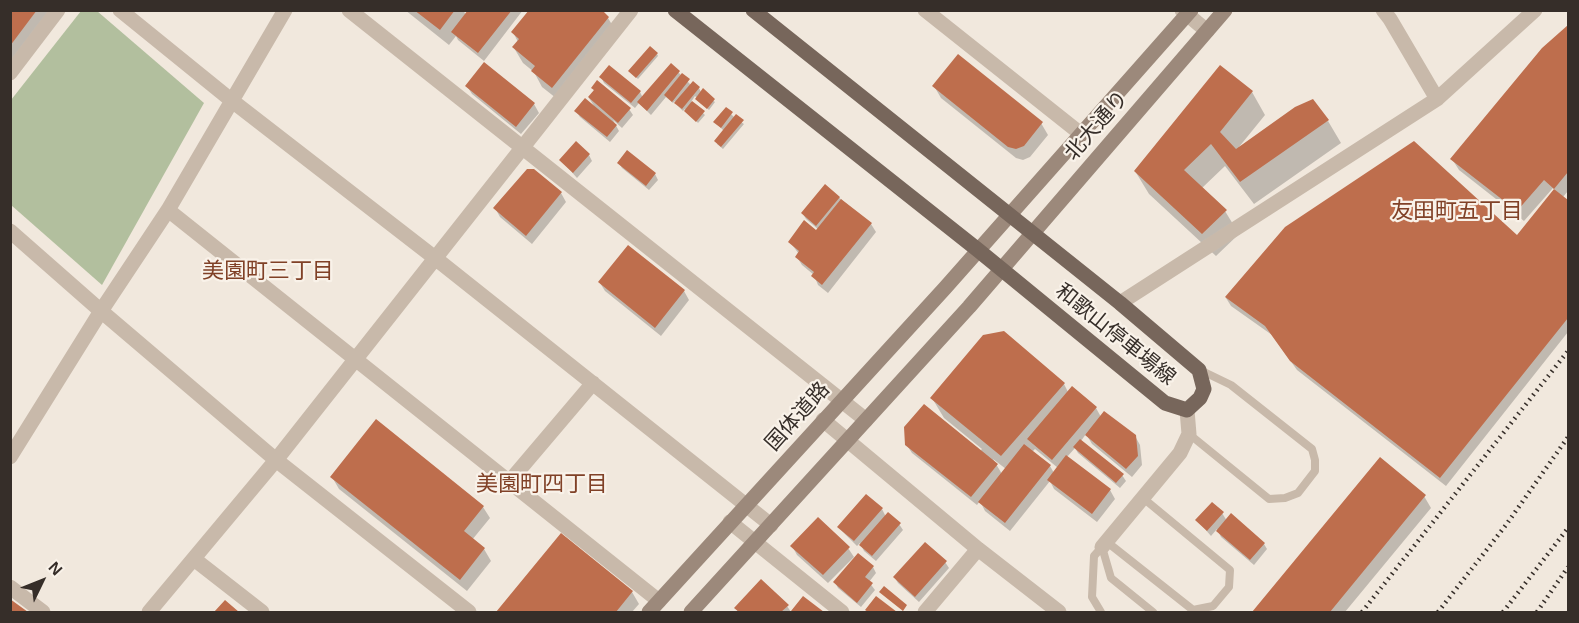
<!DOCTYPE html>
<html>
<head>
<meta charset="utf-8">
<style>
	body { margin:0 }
	#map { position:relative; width:1579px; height:623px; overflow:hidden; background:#f1e8dd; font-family:Helvetica,sans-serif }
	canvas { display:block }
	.frame { position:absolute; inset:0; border:12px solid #362e29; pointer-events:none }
	.north { position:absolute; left:12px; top:551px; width:60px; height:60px; -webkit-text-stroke:4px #f9f2e9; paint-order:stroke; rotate:47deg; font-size:16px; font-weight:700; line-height:24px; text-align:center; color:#362e29 }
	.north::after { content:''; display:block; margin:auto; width:21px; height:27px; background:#362e29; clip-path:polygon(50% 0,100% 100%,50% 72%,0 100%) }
</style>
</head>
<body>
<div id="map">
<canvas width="1579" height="623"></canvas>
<div class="frame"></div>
<div class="north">N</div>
</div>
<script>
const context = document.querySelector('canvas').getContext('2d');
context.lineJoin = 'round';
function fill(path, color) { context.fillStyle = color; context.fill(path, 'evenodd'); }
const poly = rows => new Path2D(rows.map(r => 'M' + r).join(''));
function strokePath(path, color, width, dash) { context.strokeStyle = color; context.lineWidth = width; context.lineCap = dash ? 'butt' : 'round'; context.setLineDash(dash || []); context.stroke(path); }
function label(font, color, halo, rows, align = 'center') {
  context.font = font + ' Helvetica,"Noto Sans JP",sans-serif'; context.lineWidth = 4.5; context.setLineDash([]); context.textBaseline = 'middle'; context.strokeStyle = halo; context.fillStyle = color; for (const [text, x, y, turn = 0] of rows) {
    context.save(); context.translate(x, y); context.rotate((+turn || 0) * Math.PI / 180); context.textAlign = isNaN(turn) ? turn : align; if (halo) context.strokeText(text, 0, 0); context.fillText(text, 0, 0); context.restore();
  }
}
fill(poly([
	[81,11,97,11,204,103,102,285,11,205,11,100]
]), '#b2bf9e');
fill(poly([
	[10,10,52,10,10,66],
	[405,10,463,10,466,15,470,10,523,10,484,61,458,40,456,36,449,45],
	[608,18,617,33,561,102,542,87,534,72,523,63,514,48,518,42,513,32],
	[1568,27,1568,191,1563,197,1568,202,1568,332,1446,486,1297,370,1272,335,1231,306,1226,298,1517,237,1555,190,1553,188,1524,221,1459,170,1452,159,1543,49],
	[657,54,658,56,638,79,632,73],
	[671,65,691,85,699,88,701,92,715,102,709,110,695,96,691,102,705,115,698,123,685,109,683,111,678,106,675,101,673,103,666,97,651,115,639,103,635,108,604,83,601,77,609,67,640,92,643,98],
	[467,86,534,104,539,113,521,134,472,94],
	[934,86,1041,123,1048,135,1030,157,1023,160,1016,158,941,98],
	[593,88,629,109,633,115,622,128,613,120,619,131,610,142,580,117,576,111,596,109,589,98,594,91],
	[1252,92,1265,115,1239,147,1328,121,1341,143,1254,204,1225,166,1202,188,1225,211,1239,234,1216,256,1149,194,1135,171],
	[726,109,735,118,744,124,723,149,717,144,724,131,717,124],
	[589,155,592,161,577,178,561,160],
	[619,163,655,174,658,180,649,190,622,168],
	[825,186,871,224,876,232,828,293,818,285,814,275,802,265,797,257,799,254,790,242,819,230,806,219,803,214],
	[561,193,566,202,532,244,500,217,495,208],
	[600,283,684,291,689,300,661,336,605,291],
	[1064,384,1068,392,1096,408,1101,417,1135,436,1140,445,1142,465,1132,477,1092,444,1086,434,1081,441,1122,475,1126,481,1120,488,1078,453,1075,448,1067,457,1110,490,1115,499,1097,522,1054,489,1050,481,1010,531,985,511,980,501,977,505,912,453,906,444,980,451,982,449,944,418,932,398],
	[1035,449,1058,468,1054,473,1050,466,1032,452],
	[993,459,1006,469,1002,474],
	[376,421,483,507,490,518,472,540,484,549,491,561,467,591,339,489,332,477],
	[1380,459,1424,496,1431,508,1345,612,1254,612],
	[882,509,886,517,899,524,903,530,876,561,864,551,860,543,857,546,843,532,839,527],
	[1222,513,1227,521,1264,544,1267,549,1254,565,1221,537,1217,529,1211,536,1197,520],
	[561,535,632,592,639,604,632,612,498,612],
	[792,546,848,548,854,557,828,583,797,555],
	[945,562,949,568,919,602,898,583,895,578],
	[873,567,876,573,869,582,875,590,861,607,838,588,835,582],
	[787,606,791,612,738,612,736,608]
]), '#0003');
fill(poly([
	[10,10,37,10,10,46],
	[414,10,455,10,440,30],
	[468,10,512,10,478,53,451,32],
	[529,10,602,10,609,17,552,88,531,71,535,66,512,47,519,39,511,32],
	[1568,25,1568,172,1554,189,1544,180,1517,211,1450,159,1542,48],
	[650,46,658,53,636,78,628,71],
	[958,54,1043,122,1024,146,1016,149,1008,147,932,86],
	[484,62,535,103,516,127,465,86],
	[671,63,680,71,647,111,637,102],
	[609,65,641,91,631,103,599,77],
	[1220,65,1253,91,1220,132,1236,149,1295,107,1313,99,1329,120,1240,182,1211,144,1184,170,1227,210,1202,234,1134,171],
	[682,73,690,79,672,102,664,95],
	[597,80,631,108,618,123,588,97,594,90,591,88],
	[693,81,700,87,682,109,674,103],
	[703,88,715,99,707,109,695,99],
	[585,98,617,125,607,137,574,111],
	[692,101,705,111,696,122,684,111],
	[726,107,733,112,721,128,713,122],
	[736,114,744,120,721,147,714,141],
	[576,141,590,154,573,173,559,160],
	[1414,141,1517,235,1554,189,1568,200,1568,318,1440,478,1290,361,1265,326,1225,297,1285,227],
	[627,150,656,173,646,186,617,163],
	[527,169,534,169,562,192,526,236,493,208],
	[825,184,840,197,816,226,801,213],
	[841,199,872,223,822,285,811,276,814,272,795,257,799,251,788,242,804,220,816,230],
	[628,245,685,290,655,328,598,282],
	[1004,331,1065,383,1001,456,930,398,983,335],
	[1072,386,1097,407,1052,460,1027,439],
	[924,404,998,464,971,497,905,445,904,427],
	[1104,411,1136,435,1138,456,1126,469,1085,435],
	[376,419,484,506,464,531,485,548,460,580,330,477],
	[1080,439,1124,474,1116,483,1073,447],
	[1024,444,1051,465,1005,523,978,502],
	[1066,455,1111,489,1092,514,1047,480],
	[1380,457,1426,495,1330,612,1252,612],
	[866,494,883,508,854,541,837,527],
	[1212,502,1224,512,1207,531,1195,520],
	[888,512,901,523,872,556,859,545],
	[1231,513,1265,543,1250,560,1216,531],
	[818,517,850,547,823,575,790,546],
	[561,533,633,591,616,612,496,612],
	[925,542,947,561,915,597,893,577],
	[858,553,874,566,865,577,873,583,857,603,833,582],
	[761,579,789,605,781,612,739,612,734,608],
	[884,586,907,605,903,611,879,592],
	[803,596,824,612,793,612,791,611],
	[876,596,897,612,868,612,865,610],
	[10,599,28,612,10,612],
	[225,600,239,612,214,612]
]), '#be6e4d');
strokePath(poly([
	[1189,434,1269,499,1285,498,1298,493,1315,471,1315,460,1312,449,1231,385,1200,370],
	[1107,542,1193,610,1213,606,1229,587,1230,570,1143,498],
	[1102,547,1111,578,1153,612],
	[1101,612,1092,597,1094,556,1102,547]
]), '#c8b9aa', 8);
strokePath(poly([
	[120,10,231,100,435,258,771,525],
	[349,10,866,420],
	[925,10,1081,134],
	[1182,10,1207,31],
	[1383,10,1390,19,1437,99],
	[10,73,58,10],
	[168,210,659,601],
	[10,231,101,311,276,460,469,612],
	[1120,303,1437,99,1535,10],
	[823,420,978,549,1059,612],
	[10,457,101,311,168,210,285,10],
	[509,482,593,383],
	[730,522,842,612],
	[1102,547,1180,453,1189,434,1187,410],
	[194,559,262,612],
	[10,587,43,612],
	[149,612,276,460,631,10],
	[925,612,978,549]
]), '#c8b9aa', 15);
strokePath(poly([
	[649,612,945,288,1191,10],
	[691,612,969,307,1225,10]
]), '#9c897b', 15);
strokePath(poly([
	[675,10,978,250,1165,403,1187,410,1200,398,1204,389,1199,370,1120,303,753,10]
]), '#77665b', 15);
strokePath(poly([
	[1362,612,1568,351],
	[1438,612,1506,525,1568,437],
	[1503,612,1568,528],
	[1537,612,1568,567]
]), '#362e29', 4.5, [1.5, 4.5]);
label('21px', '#362e29', '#f9f2e9', [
	["北大通り",1097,126,-49],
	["和歌山停車場線",1115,335,39],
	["国体道路",798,417,-48]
]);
label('22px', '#804127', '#f9f2e9', [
	["友田町五丁目",1457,212],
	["美園町三丁目",268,272],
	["美園町四丁目",542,485]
]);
</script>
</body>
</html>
